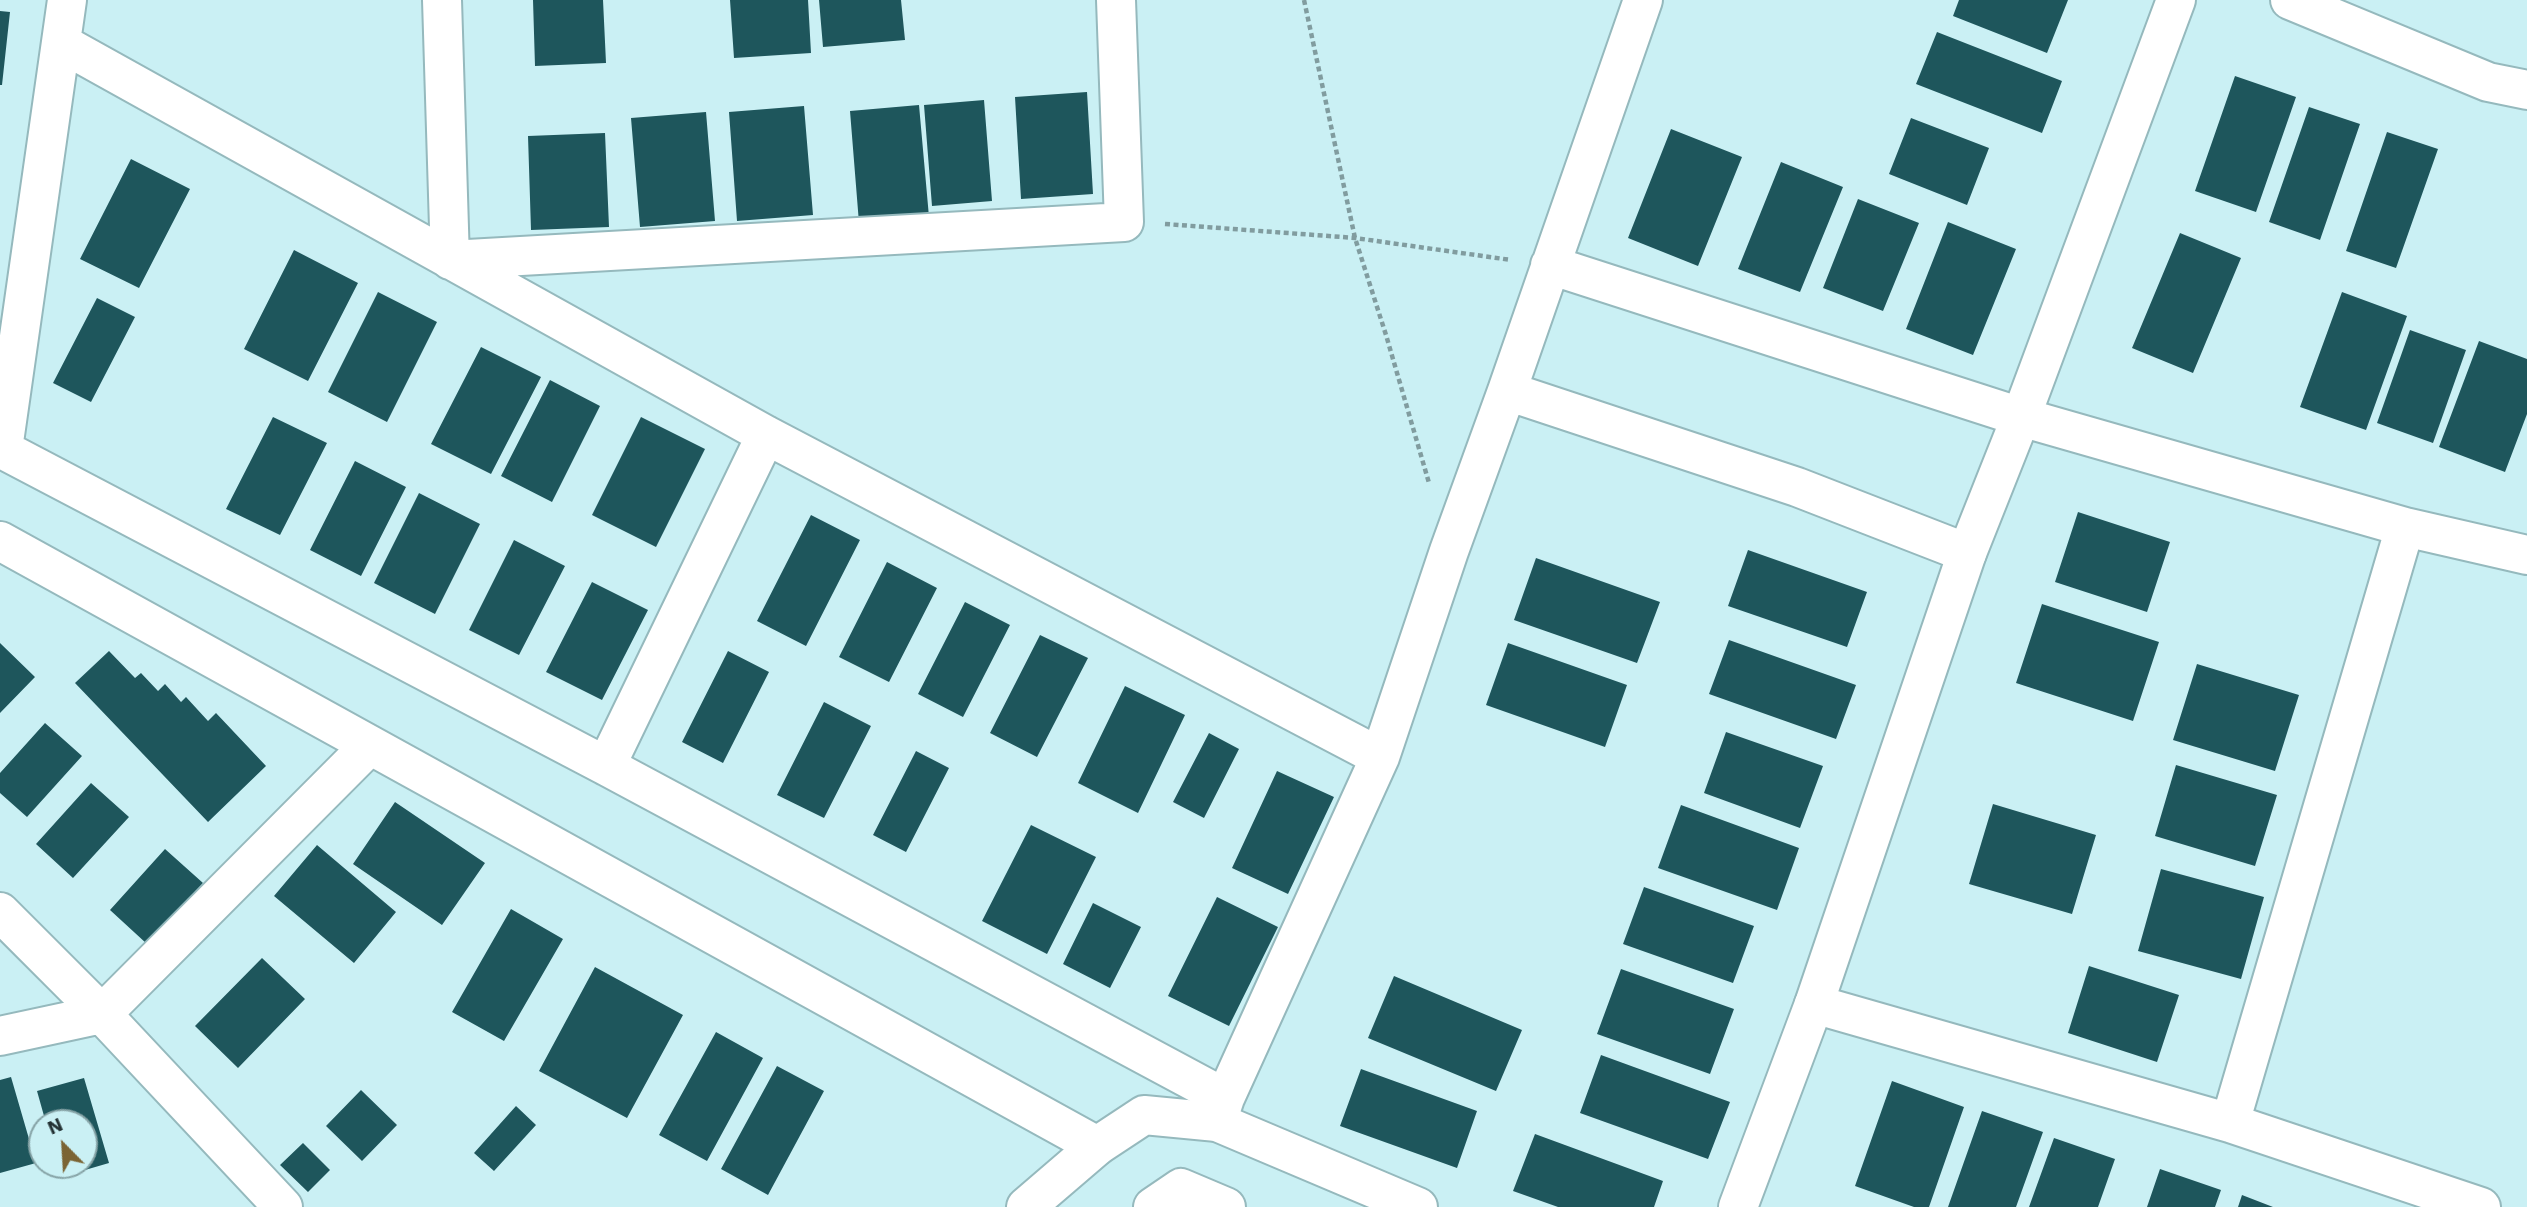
<!DOCTYPE html>
<html>
<head>
<meta charset="utf-8">
<style>
	body { margin:0 }
	#map { position:relative; width:2527px; height:1207px; overflow:hidden; background:#caf0f4; font-family:"Work Sans",sans-serif }
	canvas { display:block }
	.north { position:absolute; left:28px; top:1109px; width:70px; height:70px; box-sizing:border-box; background:#caf0f4; border:2px solid #87a4a7; border-radius:50%; rotate:336deg; font-size:19px; font-weight:700; line-height:28px; text-align:center; color:#233133 }
	.north::after { content:''; display:block; margin:auto; width:24px; height:32px; background:#7b6434; clip-path:polygon(50% 0,100% 100%,50% 72%,0 100%) }
</style>
</head>
<body>
<div id="map">
<canvas width="2527" height="1207"></canvas>
<div class="north">N</div>
</div>
<script>
const context = document.querySelector('canvas').getContext('2d');
context.lineJoin = 'round';
function fill(path, color) { context.fillStyle = color; context.fill(path, 'evenodd'); }
const poly = rows => new Path2D(rows.map(r => 'M' + r).join(''));
function strokePath(path, color, width, dash) { context.strokeStyle = color; context.lineWidth = width; context.lineCap = dash ? 'butt' : 'round'; context.setLineDash(dash || []); context.stroke(path); }
fill(poly([
	[533,0,603,0,606,63,535,66],
	[730,0,808,0,811,53,734,58],
	[819,0,901,0,905,40,823,47],
	[1959,0,2068,0,2047,53,1953,16],
	[0,11,10,12,2,85,0,85],
	[1937,32,2062,81,2042,133,1916,84],
	[2235,76,2296,97,2256,212,2195,191],
	[1087,92,1093,194,1021,199,1015,97],
	[984,100,992,201,932,206,924,105],
	[919,105,929,217,859,223,850,111],
	[804,106,813,215,737,221,729,112],
	[2309,107,2360,124,2320,240,2269,222],
	[706,112,715,221,640,227,631,118],
	[1911,118,1989,148,1967,205,1889,174],
	[1671,129,1742,157,1698,266,1628,238],
	[2387,132,2438,149,2396,268,2346,251],
	[605,133,609,227,531,230,528,136],
	[131,159,190,189,139,288,80,259],
	[1781,162,1843,187,1800,292,1738,269],
	[1858,199,1919,223,1883,311,1823,288],
	[1948,222,2016,249,1973,355,1906,329],
	[2180,233,2241,258,2193,373,2132,348],
	[294,250,358,283,308,381,244,349],
	[378,292,437,322,387,422,328,392],
	[2342,292,2407,316,2366,430,2300,407],
	[97,298,135,317,91,402,53,383],
	[2410,330,2466,350,2433,443,2377,423],
	[2479,341,2527,359,2527,414,2505,472,2439,447],
	[481,347,541,377,491,474,431,444],
	[550,380,600,406,552,502,501,476],
	[273,417,327,443,280,535,226,509],
	[641,417,705,449,656,547,592,515],
	[355,461,406,487,361,576,310,550],
	[419,493,480,524,435,614,374,583],
	[2078,512,2170,542,2147,612,2055,582],
	[811,515,860,540,806,646,757,621],
	[514,540,565,566,519,655,469,630],
	[1748,550,1867,592,1847,647,1728,606],
	[1536,558,1660,602,1637,663,1514,620],
	[887,562,937,588,889,682,839,657],
	[592,582,648,610,602,700,546,672],
	[965,602,1010,625,963,717,918,694],
	[2042,604,2159,642,2133,721,2016,683],
	[1040,635,1088,658,1037,757,990,733],
	[1729,640,1856,685,1836,739,1709,694],
	[0,643,35,677,0,713],
	[1508,643,1627,685,1605,747,1486,705],
	[109,651,135,678,141,673,158,691,165,684,181,702,186,697,208,721,216,713,266,766,208,822,75,683],
	[728,651,769,672,723,763,682,742],
	[2197,664,2299,695,2275,771,2173,740],
	[1125,686,1185,715,1138,813,1078,783],
	[824,702,871,726,824,818,777,795],
	[45,723,82,756,27,817,0,793,0,773],
	[1726,732,1823,766,1800,828,1704,793],
	[1209,733,1239,749,1204,818,1173,802],
	[916,751,949,768,906,852,873,835],
	[2176,765,2277,795,2255,866,2155,836],
	[1277,771,1334,797,1288,894,1232,868],
	[91,783,129,817,73,878,36,844],
	[395,802,485,863,442,925,353,864],
	[1993,804,2096,835,2072,914,1969,884],
	[1681,805,1799,848,1777,910,1658,868],
	[1031,825,1096,857,1047,954,982,921],
	[317,845,396,912,354,963,274,896],
	[165,849,203,883,147,944,110,910],
	[2161,869,2264,897,2241,979,2138,951],
	[1644,887,1754,926,1733,983,1623,944],
	[1217,897,1278,927,1229,1026,1168,996],
	[1093,903,1141,927,1110,988,1063,964],
	[511,909,563,939,504,1041,452,1012],
	[262,958,305,999,238,1068,195,1026],
	[2089,966,2179,995,2157,1062,2068,1033],
	[595,967,683,1015,627,1118,539,1071],
	[1621,969,1734,1009,1710,1074,1597,1034],
	[1394,976,1522,1030,1496,1091,1368,1038],
	[716,1032,763,1058,707,1161,659,1135],
	[1601,1055,1730,1102,1708,1159,1580,1113],
	[777,1066,824,1091,768,1195,721,1169],
	[1361,1069,1477,1111,1457,1168,1340,1126],
	[11,1077,36,1163,0,1173,0,1080],
	[84,1078,109,1163,61,1177,58,1165,84,1165,84,1123,46,1123,37,1091],
	[1892,1081,1964,1107,1929,1207,1914,1207,1855,1186],
	[361,1090,397,1125,362,1161,326,1126],
	[516,1106,536,1125,494,1171,474,1153],
	[1982,1111,2043,1132,2016,1207,1948,1207],
	[1535,1134,1663,1181,1654,1207,1558,1207,1513,1191],
	[2054,1138,2115,1159,2098,1207,2029,1207],
	[303,1143,330,1170,308,1192,280,1165],
	[2160,1169,2221,1190,2215,1207,2147,1207],
	[2242,1195,2273,1207,2238,1207]
]), '#1e565c');
const minor = poly([
	[442,0,450,260,1124,222,1116,0],
	[2290,0,2488,82,2527,90],
	[61,43,766,435,1380,757],
	[1550,265,2021,417,2405,527,2527,555],
	[1507,391,1797,487,1967,553],
	[0,448,606,766,1225,1098,1217,1122],
	[3,449,67,0],
	[0,541,1097,1146],
	[606,766,766,435],
	[0,912,102,1014,283,1207],
	[1814,1004,2230,1123,2481,1207],
	[0,1036,102,1014,370,745],
	[1225,1098,1380,757,1449,551,1507,391,1643,0],
	[2230,1123,2405,527]
]);
const tertiary = poly([
	[1026,1207,1097,1146,1144,1115,1217,1122,1418,1207],
	[1153,1207,1181,1188,1226,1207],
	[1738,1207,1814,1004,1967,553,2021,417,2176,0]
]);
strokePath(minor, '#95b9bd', 42);
strokePath(tertiary, '#95b9bd', 42);
strokePath(poly([
	[1304,0,1355,238,1386,335,1429,483],
	[1165,224,1355,238,1511,260]
]), '#819c9f', 4.5, [5, 3.5]);
strokePath(minor, '#fff', 38);
strokePath(tertiary, '#fff', 38);
</script>
</body>
</html>
